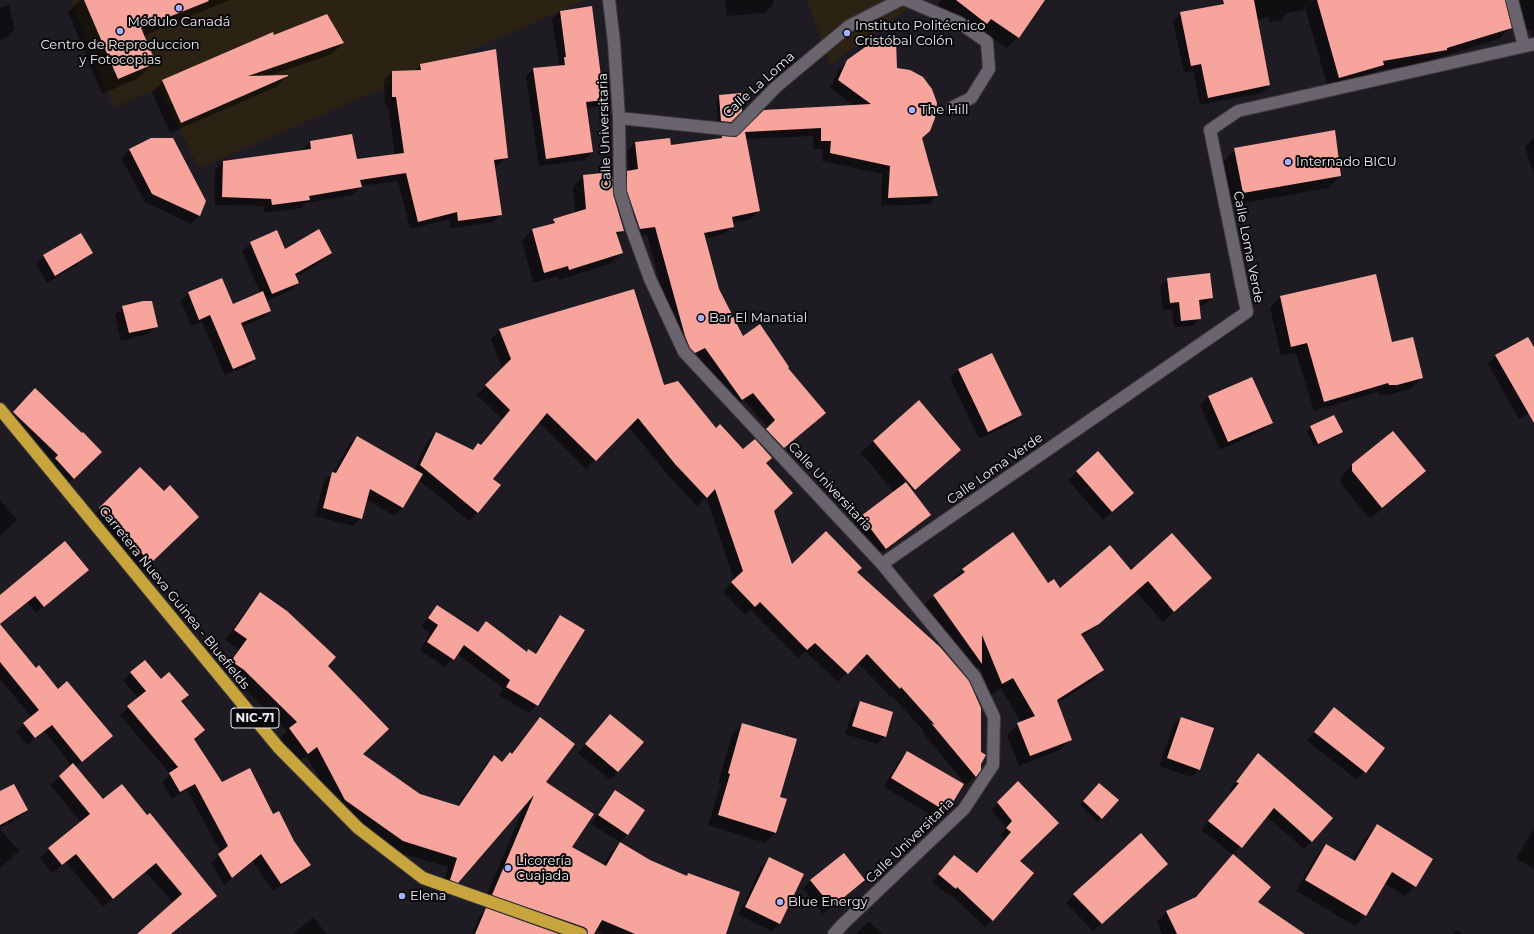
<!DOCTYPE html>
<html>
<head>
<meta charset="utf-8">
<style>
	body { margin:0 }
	canvas { display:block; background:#1f1b22 }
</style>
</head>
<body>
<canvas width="1534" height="934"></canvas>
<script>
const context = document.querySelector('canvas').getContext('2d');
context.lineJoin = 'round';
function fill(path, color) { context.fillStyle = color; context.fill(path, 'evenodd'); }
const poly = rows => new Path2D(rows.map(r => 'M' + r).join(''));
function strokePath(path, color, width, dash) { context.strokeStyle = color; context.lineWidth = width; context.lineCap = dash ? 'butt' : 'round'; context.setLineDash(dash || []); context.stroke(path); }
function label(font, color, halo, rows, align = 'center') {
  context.font = font + ' Montserrat,sans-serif'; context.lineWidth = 4; context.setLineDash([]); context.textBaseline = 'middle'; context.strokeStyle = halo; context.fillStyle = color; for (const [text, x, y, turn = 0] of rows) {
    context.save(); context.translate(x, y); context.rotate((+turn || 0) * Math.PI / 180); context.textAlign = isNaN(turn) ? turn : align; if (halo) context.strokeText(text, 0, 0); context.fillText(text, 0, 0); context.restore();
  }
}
fill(poly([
	[71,0,586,0,199,168,159,88,114,107],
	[807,0,922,0,830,65]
]), '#2c2213');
fill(poly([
	[80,0,230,0,143,36,154,62,139,78,102,94,68,12],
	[725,0,773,0,773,5,765,13,727,16],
	[941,0,1039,0,1018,37,1007,48,980,30,976,35,937,5],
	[1228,0,1311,0,1311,3,1314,0,1534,0,1534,36,1532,37,1531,29,1515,34,1508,9,1505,4,1510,28,1499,39,1438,58,1435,61,1377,71,1372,76,1328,88,1305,8,1303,10,1287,13,1281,20,1269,22,1268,17,1257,20,1269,85,1262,93,1200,105,1193,71,1184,73,1173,21,1181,13,1219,5,1224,1],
	[9,5,15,29,7,37,0,41,0,8],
	[592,7,603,99,596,107,586,108,592,152,585,160,539,166,526,76,533,69,557,66,559,64,552,19,560,11],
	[274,36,343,43,332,54,268,76,287,76,276,87,170,133,152,92,163,81],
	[848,61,896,69,921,138,937,196,929,204,881,206,882,174,822,161,823,149,813,149,813,136,746,139,759,211,751,219,732,223,733,226,724,234,704,239,718,289,743,337,787,368,816,421,775,455,758,437,768,428,744,400,733,408,697,355,686,360,677,345,647,235,632,237,619,180,629,171,627,151,635,143,670,146,737,138,764,111,854,106,830,88,839,70],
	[421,65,507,157,499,165,494,166,501,214,493,222,450,229,449,219,410,229,398,181,361,186,352,195,306,203,301,208,264,213,263,206,215,205,215,170,223,161,302,151,302,150,310,142,351,135,356,160,395,155,388,105,385,105,384,80,392,72,414,71],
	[720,96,741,111,726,126,718,125,716,100],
	[1534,137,1534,175,1525,147],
	[1235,149,1340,176,1328,188,1232,205,1223,162],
	[129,150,199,215,191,224,145,202,121,158],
	[583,176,612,194,623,230,617,237,622,253,611,263,559,280,558,276,533,283,522,241,532,230,547,226,554,220,575,213,573,187],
	[251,243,284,250,331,253,323,261,295,277,298,283,290,291,266,301,270,311,263,318,241,327,255,359,248,366,225,375,202,322,191,326,181,301,188,293,222,279,233,305,260,293,242,251],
	[92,253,83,261,47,283,36,264,44,256],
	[1376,275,1391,344,1422,378,1411,389,1386,395,1379,395,1378,392,1314,411,1296,353,1281,356,1270,308,1280,297],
	[1168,279,1212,298,1204,305,1199,306,1200,319,1192,326,1174,327,1172,309,1163,310,1160,286],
	[123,307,156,326,148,334,121,341,115,315],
	[500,330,664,386,743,450,765,464,773,511,792,566,856,572,980,764,980,769,975,777,966,785,923,733,924,731,892,696,891,697,857,662,838,682,805,651,798,658,751,610,745,615,723,592,734,580,706,497,697,506,666,473,628,426,586,469,539,422,492,479,478,512,469,521,419,480,403,508,394,516,366,499,361,518,353,526,315,516,324,481,333,473,349,445,357,437,414,470,427,442,436,433,472,451,478,444,480,446,502,419,477,395,502,369,491,339],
	[1534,344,1534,411,1519,419,1488,364,1496,356],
	[992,354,1021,415,1013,423,979,439,950,378,958,370],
	[1251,378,1271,422,1263,430,1220,450,1200,405,1208,397],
	[27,397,93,460,65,486,6,420],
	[1311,427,1341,432,1338,436,1314,447,1307,431],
	[873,441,960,450,913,492,929,515,922,522,878,556,854,524,862,517,894,492,861,453],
	[1098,453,1125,501,1103,520,1068,480],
	[1353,464,1425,471,1413,483,1370,519,1341,484,1341,477],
	[140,468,187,527,139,573,89,519],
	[0,500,17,520,0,536],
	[963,569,1048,584,1059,589,1131,571,1200,589,1163,622,1136,592,1082,637,1103,670,1092,681,1057,703,1071,739,1060,750,1019,766,1007,735,1018,724,1021,723,1001,688,991,695,979,666,970,674,923,606,934,595,953,581,952,580],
	[80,577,36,613,27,602,0,625,0,596],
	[260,593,326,666,362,754,419,794,457,806,485,766,494,757,501,762,510,753,511,754,531,728,540,718,545,782,571,847,603,866,611,852,620,843,724,934,604,934,595,930,591,934,579,934,483,904,525,804,458,882,448,891,441,889,448,867,393,851,336,809,307,756,298,762,280,738,287,731,235,679,223,671,238,649,225,640,251,603],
	[437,606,477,632,486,623,526,653,534,654,552,625,560,617,537,705,529,713,499,695,503,688,457,654,445,667,420,650,430,633,421,626],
	[0,626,35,669,104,743,75,767,103,800,216,896,171,934,139,934,174,904,146,872,103,907,66,862,52,873,40,858,81,822,50,785,72,766,44,731,27,745,16,731,32,718,0,679],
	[131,673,161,680,187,695,180,702,204,730,194,740,221,784,273,816,294,841,309,865,302,873,273,891,253,861,224,885,211,863,221,853,187,790,172,799,162,782,170,774,120,715,138,698,123,680],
	[860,703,885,736,877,744,845,734,852,711],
	[1334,708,1384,748,1357,780,1307,741],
	[610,715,618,772,610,780,578,753],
	[1181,718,1199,769,1191,777,1159,766,1173,726],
	[742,724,779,797,775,833,765,843,708,825,721,784,718,783,732,735],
	[908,752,946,811,938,819,884,787,899,760],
	[1258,755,1312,841,1304,849,1266,816,1233,855,1201,830,1232,791,1229,790,1250,763],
	[1018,783,1018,861,992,920,985,927,950,894,948,895,932,882,954,856,976,874,1004,840,1000,835,1006,828,991,810],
	[1095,788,1101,818,1098,822,1080,805],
	[615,791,628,834,620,842,591,824,607,799],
	[0,792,27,810,19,818,0,828],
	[1377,825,1415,886,1405,896,1384,883,1365,915,1355,926,1296,891,1316,856,1326,845,1352,860,1367,836],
	[1534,828,1534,869,1516,858],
	[0,829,19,851,0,868],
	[1233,856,1257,902,1303,934,1162,934,1157,922,1166,912,1194,899],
	[769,859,780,923,772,931,738,915,761,867],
	[1159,872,1093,931,1066,903,1074,895],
	[811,880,864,880,823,914,803,888],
	[486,910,556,934,472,934,479,917],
	[313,917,327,934,294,934,299,929],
	[869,921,882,934,856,934],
	[1457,930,1463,934,1453,934]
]), '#0007');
fill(poly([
	[84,0,208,0,209,1,141,28,156,63,118,79],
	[956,0,1045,0,1019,38,991,19,987,24],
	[1223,0,1254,0,1270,85,1208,98,1201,64,1191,66,1180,12,1224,4],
	[1317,0,1505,0,1512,28,1447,48,1447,50,1383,61,1384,65,1339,78],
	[592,6,604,100,586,102,593,152,546,159,533,68,565,65,564,57,566,57,560,11],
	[327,14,344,43,248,76,288,75,288,76,181,123,162,80,273,32,274,35],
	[896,40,897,68,910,70,923,77,932,89,937,103,935,118,930,131,922,138,938,196,888,198,890,166,830,153,831,141,821,141,821,128,745,132,760,211,732,217,734,227,704,233,719,289,743,336,760,324,789,367,788,368,826,413,784,448,766,429,775,420,753,393,742,400,705,348,695,353,690,348,685,336,655,227,640,229,627,191,627,171,638,169,635,142,670,138,671,145,722,138,722,136,736,137,764,110,871,104,838,80,847,60,868,45],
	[496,49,508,158,494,160,502,215,458,221,457,212,418,222,406,173,360,180,362,187,309,196,310,200,272,205,271,199,222,197,223,161,311,149,310,141,352,134,357,159,404,153,396,97,392,97,392,71,421,70,420,64],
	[741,93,742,111,731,122,721,121,719,95],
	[1335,130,1341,176,1243,193,1234,148],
	[151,138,173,138,206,201,200,216,152,194,129,149],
	[612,172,613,194,624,231,616,232,623,253,569,270,568,266,544,273,532,229,555,223,553,219,586,209,583,175],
	[319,229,332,253,295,274,299,283,272,294,250,242,277,230,285,249],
	[81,233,93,253,55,276,43,255],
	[1210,273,1213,298,1199,300,1201,319,1181,321,1179,302,1170,303,1167,278],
	[1376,274,1392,342,1413,337,1423,378,1397,385,1389,385,1388,383,1324,402,1307,343,1291,347,1280,296],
	[222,278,233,304,263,291,271,311,241,323,256,359,233,369,210,315,199,320,188,292],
	[634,289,664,385,678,381,716,428,720,424,743,449,755,439,772,458,766,463,793,493,774,511,792,564,826,531,862,568,857,572,940,647,969,681,981,708,981,752,986,755,981,764,981,770,976,777,931,723,935,725,901,687,900,689,867,654,848,674,815,643,807,650,760,602,755,607,731,582,743,571,715,489,707,498,675,464,638,418,596,461,547,413,493,479,501,485,478,513,420,465,436,432,473,450,478,443,481,445,510,410,485,385,511,359,499,329],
	[143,301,152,301,158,327,129,333,122,306],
	[1528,337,1534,347,1534,423,1495,355],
	[992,353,1022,415,988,432,958,369],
	[1252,377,1273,423,1228,442,1208,396],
	[35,388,82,433,83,432,102,452,74,479,55,458,58,455,13,412],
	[919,400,961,450,915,490,873,441],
	[1334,415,1343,432,1318,444,1310,426],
	[1393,431,1426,471,1382,508,1352,471,1352,464],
	[357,436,423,474,403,508,370,489,362,519,323,508,332,472,336,473],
	[1098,451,1134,493,1112,512,1076,471],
	[140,467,164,491,170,485,199,517,151,563,99,508],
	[906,482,931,515,886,549,861,516],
	[1013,532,1048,583,1054,579,1060,588,1110,545,1131,570,1172,533,1212,578,1174,612,1148,581,1099,624,1081,634,1104,670,1057,700,1072,740,1030,756,1017,723,1035,716,1013,678,1002,684,982,635,982,664,933,595,965,572,962,569],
	[65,541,89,570,44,607,35,596,0,624,36,668,39,665,58,689,67,681,113,736,82,762,52,725,35,738,23,723,39,710,0,662,0,595],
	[260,592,287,611,336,657,328,666,389,729,363,754,420,794,459,806,494,755,502,762,510,752,512,754,540,717,575,744,546,782,594,814,572,847,606,866,620,842,650,860,687,876,688,873,740,892,726,934,635,934,602,920,594,934,588,934,587,929,584,927,492,895,534,795,458,883,450,880,457,858,403,841,345,800,317,747,308,754,289,728,297,722,244,670,231,661,247,639,234,630],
	[437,605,478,632,486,621,527,652,528,649,536,654,560,615,585,630,538,706,506,687,510,680,464,645,454,660,427,642,438,625,428,618],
	[145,660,161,679,169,672,189,695,181,701,205,730,194,739,222,782,250,768,273,814,279,811,294,841,311,865,281,884,261,854,232,878,218,854,228,846,195,784,180,792,169,773,178,767,127,706,146,691,130,672],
	[860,701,893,712,886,737,852,726],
	[1334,707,1385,748,1366,773,1314,732],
	[610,714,644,742,618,772,585,744],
	[1181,717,1214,728,1200,770,1167,758],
	[742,723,797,739,780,797,787,799,776,833,718,815,730,774,728,773],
	[907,751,964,784,947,812,891,778],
	[1258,753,1333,818,1312,842,1274,808,1242,848,1208,821,1239,783,1236,782],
	[73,763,103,799,122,784,147,815,150,813,217,896,171,934,137,934,182,894,156,863,113,899,76,854,62,865,48,848,90,814,59,776],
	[1018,781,1059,823,1020,861,1034,873,993,921,957,887,956,889,938,874,954,855,977,873,1011,832,1006,828,1012,821,997,802],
	[1099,783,1119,800,1102,819,1083,801],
	[14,784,28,810,0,825,0,791],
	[615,790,645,810,628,835,598,815],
	[1377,824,1433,859,1416,887,1392,872,1366,916,1305,880,1326,844,1355,861],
	[1141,833,1168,864,1102,924,1073,894],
	[844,853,865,880,832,907,810,880],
	[1233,854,1271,887,1258,902,1305,934,1177,934,1166,911,1196,897],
	[769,857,804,874,780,924,745,907],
	[486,908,559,934,475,934]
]), '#f6a49c');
const minor = poly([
	[609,0,614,42,619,118,620,192,630,224,650,279,684,352,882,564,975,677,994,717,993,765,964,809,843,924,834,934],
	[906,0,960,23,987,42,989,69,971,98,953,107],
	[1512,0,1524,46],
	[619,118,734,130,776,87,849,26,900,0],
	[882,564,1247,312,1210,130,1238,111,1534,44]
]);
const highway = poly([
	[0,409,278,747,358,828,423,878,581,934]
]);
strokePath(minor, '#3c393e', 14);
strokePath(highway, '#3c393e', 14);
strokePath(minor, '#69646d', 12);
strokePath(highway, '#c7a53c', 12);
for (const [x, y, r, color] of [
	[179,8,4,"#a9b0fc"],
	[120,31,4,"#a9b0fc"],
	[847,33,4,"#a9b0fc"],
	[912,110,4,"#a9b0fc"],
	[1288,162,4,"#a9b0fc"],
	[701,318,4,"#a9b0fc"],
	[508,868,4,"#a9b0fc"],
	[402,896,4,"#a9b0fc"],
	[780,902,4,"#a9b0fc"]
]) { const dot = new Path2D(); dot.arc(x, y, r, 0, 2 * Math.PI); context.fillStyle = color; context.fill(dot); strokePath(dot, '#080709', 1.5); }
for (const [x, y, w] of [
	[255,718,48]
]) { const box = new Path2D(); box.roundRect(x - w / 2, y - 10, w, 20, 3); context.fillStyle = '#080709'; context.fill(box); strokePath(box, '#f1eef3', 1); }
label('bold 12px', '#f1eef3', null, [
	["NIC-71",255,718]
]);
label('13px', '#f1eef3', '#080709', [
	["Módulo Canadá",179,22,"center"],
	["Instituto Politécnico",855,26],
	["Cristóbal Colón",855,41],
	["Centro de Reproduccion",120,45,"center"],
	["y Fotocopias",120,60,"center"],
	["The Hill",920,110],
	["Internado BICU",1296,162],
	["Bar El Manatial",709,318],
	["Licorería",516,861],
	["Cuajada",516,876],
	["Elena",410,896],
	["Blue Energy",788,902]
], 'left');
label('13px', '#f1eef3', '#080709', [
	["Calle La Loma",759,85,-42],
	["Calle Universitaria",605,131,-92],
	["Calle Loma Verde",1248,247,79],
	["Calle Loma Verde",995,469,-35],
	["Calle Universitaria",830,487,47],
	["Carretera Nueva Guinea - Bluefields",174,598,51],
	["Calle Universitaria",910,841,-44]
]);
</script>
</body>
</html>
